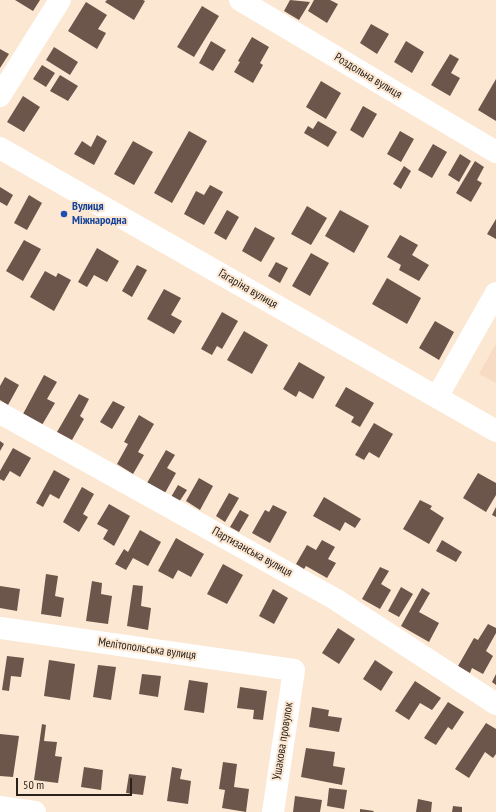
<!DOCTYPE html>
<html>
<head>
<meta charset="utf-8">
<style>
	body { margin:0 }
	#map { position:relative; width:496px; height:812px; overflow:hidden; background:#fce7d2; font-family:"PT Sans Narrow",sans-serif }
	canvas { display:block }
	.scale { position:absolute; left:16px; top:778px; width:116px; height:18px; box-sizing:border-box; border:2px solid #29211a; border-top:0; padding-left:5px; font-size:12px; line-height:14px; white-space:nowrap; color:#29211a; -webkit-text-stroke:3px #fce7d2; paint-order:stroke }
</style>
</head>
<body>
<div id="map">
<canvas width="496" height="812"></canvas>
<div class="scale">50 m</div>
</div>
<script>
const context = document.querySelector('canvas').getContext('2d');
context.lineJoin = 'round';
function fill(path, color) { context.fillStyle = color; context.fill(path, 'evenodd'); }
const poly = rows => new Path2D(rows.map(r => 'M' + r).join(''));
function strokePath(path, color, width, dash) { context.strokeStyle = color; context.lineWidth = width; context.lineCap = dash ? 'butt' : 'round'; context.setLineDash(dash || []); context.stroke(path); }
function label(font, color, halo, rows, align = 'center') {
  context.font = font + ' "PT Sans Narrow",sans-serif'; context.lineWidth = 4; context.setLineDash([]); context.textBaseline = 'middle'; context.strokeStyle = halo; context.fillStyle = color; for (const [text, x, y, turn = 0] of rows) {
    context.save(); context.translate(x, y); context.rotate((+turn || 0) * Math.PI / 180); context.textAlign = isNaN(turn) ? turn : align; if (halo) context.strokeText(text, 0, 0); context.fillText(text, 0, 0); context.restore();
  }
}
fill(poly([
	[496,344,496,383,479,374]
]), '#f7dbc2');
fill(poly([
	[15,0,40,0,33,11],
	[107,0,143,0,145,1,134,20,105,2],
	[290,0,310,2,299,20,284,11],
	[314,0,330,0,338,4,327,23,308,11],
	[86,2,107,15,98,29,106,33,97,49,68,31],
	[202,6,219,16,194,57,177,47],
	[371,24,389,34,377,54,360,43],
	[252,37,269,47,260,63,263,65,253,83,234,72,240,62,238,61],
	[211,41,226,50,213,71,199,63],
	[406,41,424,52,412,73,394,62],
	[54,47,78,62,70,75,46,60],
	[0,49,9,54,0,68],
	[450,54,459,59,451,73,460,78,450,96,431,85],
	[42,65,55,73,46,87,33,79],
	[60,75,78,86,68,101,50,91],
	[496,79,496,121,478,110],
	[321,81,341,93,326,119,306,107],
	[23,96,40,107,24,132,7,122],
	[363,106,377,114,363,138,350,130],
	[318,121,337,132,328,147,304,133,308,126,313,129],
	[189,131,207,141,172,203,154,193],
	[400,131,414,139,401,162,387,154],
	[97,135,107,141,94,165,74,154,82,141,91,147],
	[133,141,153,152,134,185,114,174],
	[433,144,447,152,432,178,418,170],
	[460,154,471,161,459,182,448,175],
	[475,161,484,167,477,180,482,183,471,202,456,193],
	[404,166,411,171,401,189,393,184],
	[210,185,223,192,204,225,184,214,196,191,204,195],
	[0,187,13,195,7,206,0,202],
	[29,195,42,203,27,230,14,223],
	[307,206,327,218,311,245,291,234],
	[227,210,239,217,226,240,214,233],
	[340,210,369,226,354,253,325,236],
	[496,219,496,239,487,234],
	[255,227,275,238,261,262,242,251],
	[400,235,418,245,412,255,429,265,419,281,399,270,401,265,387,257],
	[24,240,41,249,23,281,6,271],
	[97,248,119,261,107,282,94,275,87,287,78,282],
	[311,253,329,263,310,296,292,286],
	[276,262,288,268,280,283,268,276],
	[137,265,147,270,132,297,122,291],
	[45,271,56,277,58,273,71,280,54,311,30,297],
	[387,278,421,298,407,324,372,304],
	[164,289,181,298,171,315,182,321,174,334,147,319],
	[222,312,238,321,222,349,217,346,212,355,201,349],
	[435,321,454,332,439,360,419,348],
	[244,331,268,345,252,374,227,360],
	[299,362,325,377,313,399,299,391,296,397,283,389],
	[44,375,57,382,47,399,55,403,42,425,23,414],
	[5,377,19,385,8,405,0,400,0,386],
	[346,387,374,403,360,427,351,422,354,417,335,406],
	[79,394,89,399,80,416,84,419,72,440,57,432],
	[113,401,125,407,112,429,100,422],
	[139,415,154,424,138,452,144,455,133,474,117,464,128,444,124,442],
	[374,423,393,434,379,458,369,452,364,460,355,455],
	[0,441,4,444,0,451],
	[13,448,31,458,20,477,10,471,4,481,0,479,0,471],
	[166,450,175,455,167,468,176,473,165,493,147,483],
	[54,470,70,479,59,499,50,494,43,507,36,503],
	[478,473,496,483,496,495,486,512,463,498],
	[199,478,213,486,200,510,186,501],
	[178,485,187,490,179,502,171,497],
	[82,487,94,494,83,514,88,517,79,532,63,522],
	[229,493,239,498,225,522,216,516],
	[324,497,361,519,355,528,345,522,340,531,313,516],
	[420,500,432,506,430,509,444,518,429,544,403,529],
	[109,504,130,516,114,546,103,539,108,530,97,524],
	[273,505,287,512,270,543,252,533,265,510,269,512],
	[496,507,496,517,492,515],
	[240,510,249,515,239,532,230,527],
	[140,530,161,542,148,566,133,558,126,570,115,564,124,549,128,552],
	[176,538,204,554,191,577,178,570,173,579,158,571],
	[322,540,335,547,328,559,336,563,327,578,306,566,304,569,296,564,307,545,316,550],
	[442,540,462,552,456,562,436,551],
	[223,564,243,575,227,604,207,594],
	[380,567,389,571,381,584,391,590,380,609,362,599],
	[46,574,58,576,55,596,64,598,61,617,41,614],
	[92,581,102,583,101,594,112,596,108,624,86,621],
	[133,585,143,586,141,606,151,608,148,630,127,626],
	[0,586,20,589,17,611,0,608],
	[401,587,413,594,399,617,388,611],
	[422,588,430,593,419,612,439,623,429,642,401,626],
	[273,589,288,598,274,624,259,616],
	[488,624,496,628,496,633,486,651,493,656,483,674,472,668,470,673,458,666,474,638,478,640],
	[338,628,355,639,339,664,322,653],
	[7,656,24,658,21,677,11,676,9,691,2,690],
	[49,660,75,664,70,700,44,696],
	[375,660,393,672,381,691,363,679],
	[98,665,116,667,111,700,93,697],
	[142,674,161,676,158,697,139,694],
	[496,674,496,685,492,682],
	[189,680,208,683,204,713,184,710],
	[415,681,441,698,432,710,420,703,409,720,395,711],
	[240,687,267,691,263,720,253,719,254,710,237,708],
	[448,702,464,712,452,730,448,727,436,745,424,738],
	[312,707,329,710,328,716,342,718,339,732,309,727],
	[486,723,496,729,496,754,493,758,485,752,469,778,455,769],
	[42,724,46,725,44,741,57,742,55,756,62,757,58,783,34,780],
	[0,734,19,736,13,777,0,776],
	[306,748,335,752,333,766,345,768,342,785,301,777],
	[223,762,237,764,234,787,249,789,246,812,222,808,225,790,219,789],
	[84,767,103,770,101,790,81,787],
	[172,767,182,769,180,779,191,781,188,804,167,801],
	[129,774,146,776,143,795,126,793],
	[329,788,347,790,344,809,327,806],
	[295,796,322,800,320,812,293,812],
	[418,799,432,802,431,812,416,812],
	[453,806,462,807,462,812,452,812],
	[360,809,374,811,373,812,360,812]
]), '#6c554a');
strokePath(poly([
	[240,0,496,152],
	[0,96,60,0],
	[0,148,496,431],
	[437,397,496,293],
	[0,413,335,599,496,704],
	[0,628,294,670,273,812],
	[0,807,35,812]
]), '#fff', 22);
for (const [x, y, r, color] of [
	[64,214,4,"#1a4fb4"]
]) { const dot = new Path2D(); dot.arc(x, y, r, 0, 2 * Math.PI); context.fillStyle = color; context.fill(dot); strokePath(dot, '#fce7d2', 1.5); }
label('12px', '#29211a', '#fce7d2', [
	["Роздольна вулиця",368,76,31],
	["Гагаріна вулиця",248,289,30],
	["Партизанська вулиця",252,552,29],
	["Мелітопольська вулиця",147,649,8],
	["Ушакова провулок",283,741,-81]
]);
label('bold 12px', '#164399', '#fce7d2', [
	["Вулиця",72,207],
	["Міжнародна",72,221]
], 'left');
</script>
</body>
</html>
